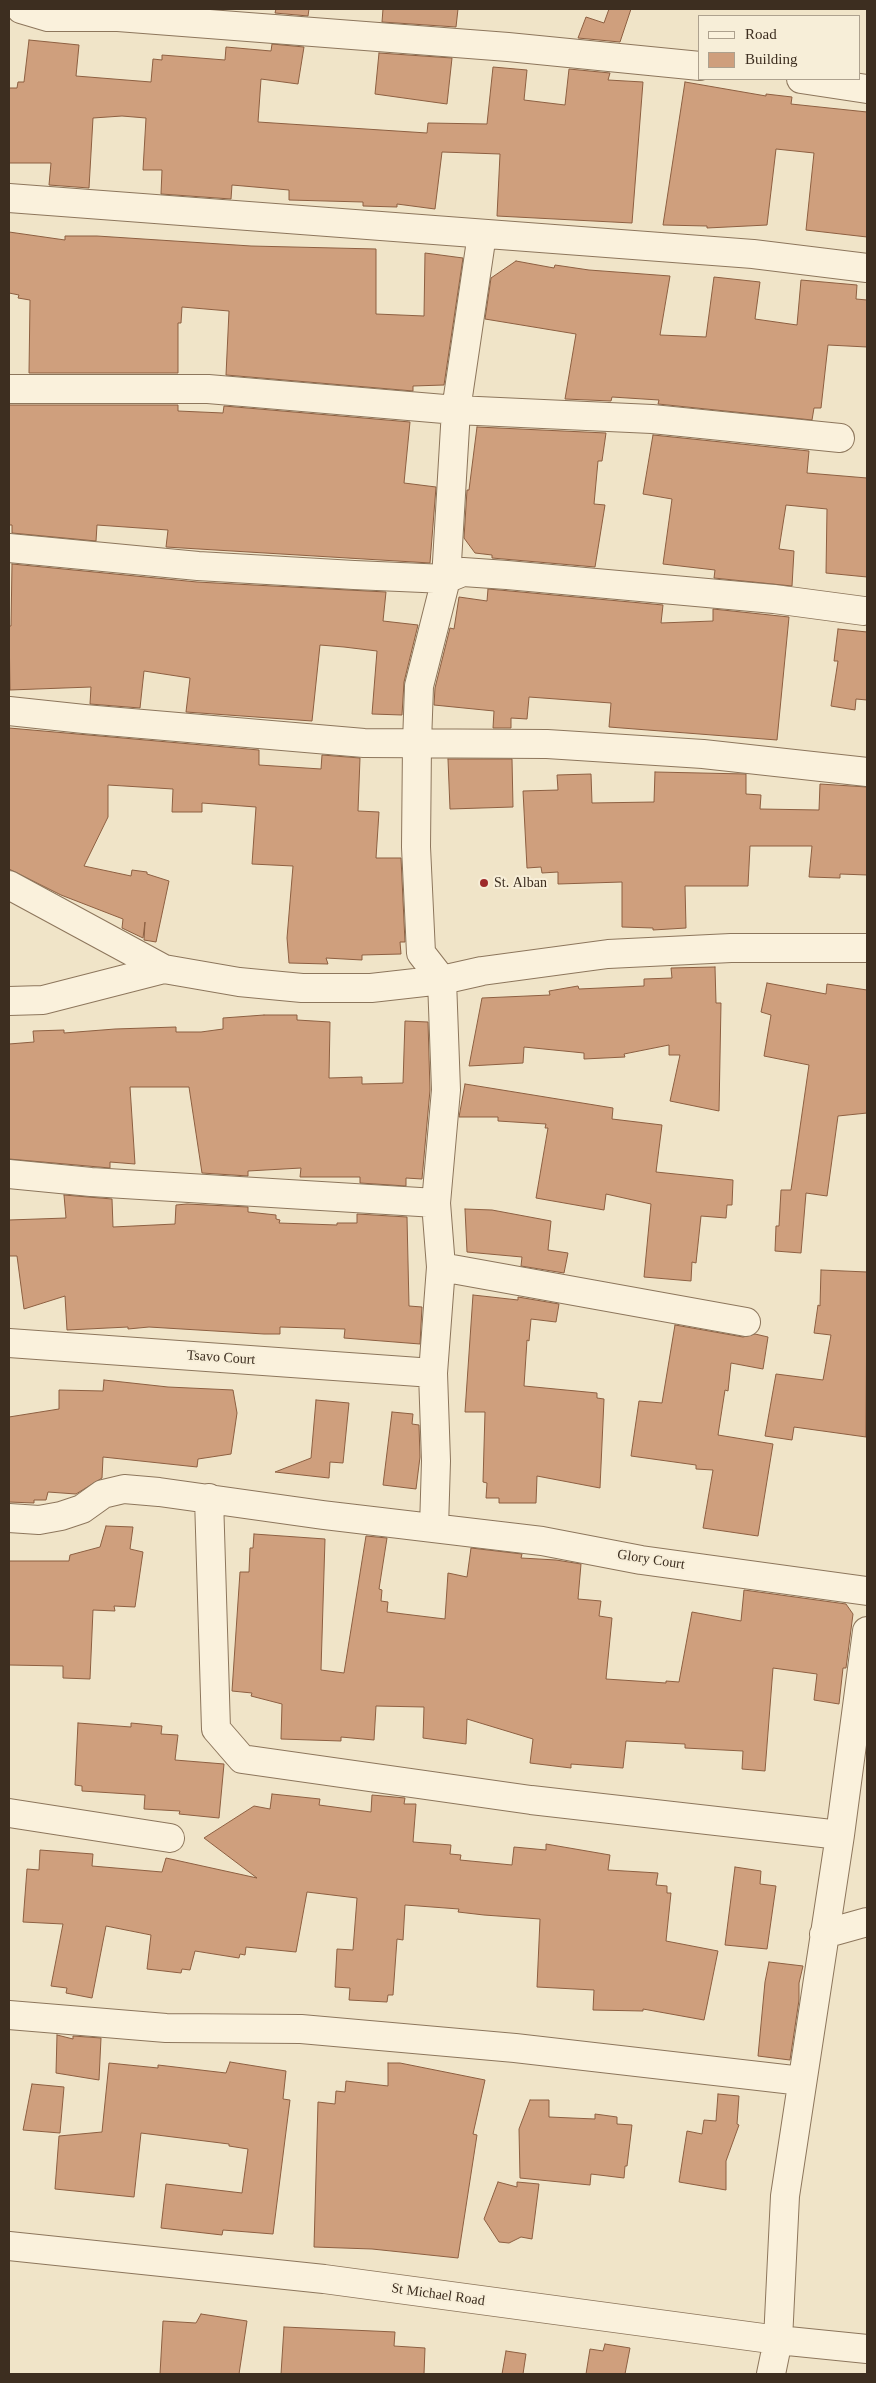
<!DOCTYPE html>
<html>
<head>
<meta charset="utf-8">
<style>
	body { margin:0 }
	#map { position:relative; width:876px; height:2383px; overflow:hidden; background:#f0e4c8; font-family:"Times New Roman",serif }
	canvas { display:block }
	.frame { position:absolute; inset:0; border:10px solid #3d2e20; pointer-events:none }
	.legend { position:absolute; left:698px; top:15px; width:162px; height:65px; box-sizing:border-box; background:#f7eed8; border:1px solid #ada18e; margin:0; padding:6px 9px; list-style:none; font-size:15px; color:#3d2e20 }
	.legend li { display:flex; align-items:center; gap:10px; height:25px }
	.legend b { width:25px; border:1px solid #ada18e }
</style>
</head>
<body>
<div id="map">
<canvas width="876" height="2383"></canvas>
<div class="frame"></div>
<ul class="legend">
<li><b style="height:6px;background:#faf1dc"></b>Road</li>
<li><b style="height:14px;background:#cf9f7d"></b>Building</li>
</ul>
</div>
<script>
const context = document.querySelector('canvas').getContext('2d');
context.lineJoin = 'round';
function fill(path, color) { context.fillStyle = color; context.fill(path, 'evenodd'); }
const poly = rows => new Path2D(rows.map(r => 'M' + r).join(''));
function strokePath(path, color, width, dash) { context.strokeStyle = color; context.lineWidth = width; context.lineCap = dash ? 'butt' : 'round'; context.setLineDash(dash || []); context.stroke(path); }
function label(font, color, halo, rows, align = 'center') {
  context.font = font + ' "Times New Roman",serif'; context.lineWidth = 4; context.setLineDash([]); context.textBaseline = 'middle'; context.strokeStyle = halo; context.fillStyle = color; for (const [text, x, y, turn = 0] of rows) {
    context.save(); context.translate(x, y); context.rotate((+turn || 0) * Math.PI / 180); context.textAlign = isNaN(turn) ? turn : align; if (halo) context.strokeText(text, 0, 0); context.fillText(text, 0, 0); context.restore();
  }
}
const building = poly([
	[276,9,309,9,308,16,275,13,276,9],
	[383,9,458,9,456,27,382,22,383,9],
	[609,9,631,9,620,42,578,38,586,17,604,23,609,9],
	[29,40,79,45,76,76,151,82,153,59,162,60,162,55,225,60,226,47,271,51,272,44,304,47,298,84,261,79,258,122,427,133,428,123,487,124,493,67,527,70,524,100,565,105,569,69,610,73,608,80,643,82,632,223,497,216,500,154,442,152,435,209,397,204,397,207,363,206,363,202,289,200,289,190,232,185,231,199,161,194,162,170,143,170,146,118,122,116,93,118,89,188,49,185,51,163,9,163,9,88,17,88,18,82,24,82,29,40],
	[379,53,452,58,447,104,375,94,379,53],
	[685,82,766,96,766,94,792,97,791,104,867,112,867,237,806,230,814,153,776,149,767,225,707,228,707,226,663,225,685,82],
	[9,232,65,240,65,236,97,236,251,246,376,249,376,314,424,316,425,253,463,258,444,385,413,386,413,391,226,375,229,311,182,307,181,323,178,323,178,373,29,373,30,300,18,298,19,295,9,293,9,232],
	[516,261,554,268,555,265,589,270,670,276,660,335,706,337,714,277,760,282,755,319,797,325,801,280,857,285,856,299,867,300,867,347,828,345,821,408,814,408,812,420,658,404,659,400,612,397,611,401,565,399,576,334,485,319,491,278,516,261],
	[9,405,178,405,178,411,223,413,224,406,410,422,404,483,436,487,430,563,166,547,168,530,97,525,96,541,12,533,12,525,9,525,9,405],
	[477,427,606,433,602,461,598,461,594,504,605,505,595,567,492,558,492,555,475,553,464,538,467,490,469,490,477,427],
	[653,435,809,451,807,473,867,478,867,577,826,573,827,509,786,505,779,549,794,551,792,586,714,578,715,570,663,564,672,499,643,494,653,435],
	[12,564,197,582,386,592,383,621,418,625,404,682,402,715,372,714,377,651,344,647,320,645,312,721,186,712,190,678,144,671,140,708,90,704,91,687,10,690,9,626,11,626,12,564],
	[488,589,663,605,661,623,713,621,713,609,789,617,777,740,609,727,611,703,529,697,527,719,511,718,511,728,493,728,494,711,434,705,435,688,450,628,454,629,459,597,487,601,488,589],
	[838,629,867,632,867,700,856,699,855,710,831,706,838,661,834,661,838,629],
	[9,728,259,750,259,765,321,769,322,755,360,758,358,811,379,812,376,858,401,858,405,942,400,942,401,954,362,955,362,960,326,958,328,964,289,963,287,938,293,866,252,864,256,807,202,803,202,812,172,812,173,789,108,785,108,817,84,866,131,876,132,870,147,872,147,874,169,881,156,942,144,940,145,922,143,938,122,928,123,919,61,895,9,869,9,728],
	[448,759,512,759,513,807,450,809,448,759],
	[655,772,746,774,746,794,761,795,760,809,819,810,820,784,867,787,867,875,840,874,840,878,809,877,812,846,750,846,748,886,685,886,686,928,653,930,653,928,622,927,622,882,558,884,558,872,542,873,541,867,527,868,523,791,558,790,557,775,591,774,592,803,654,802,655,772],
	[715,967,716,1003,721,1003,719,1111,670,1101,680,1055,669,1055,669,1045,624,1054,625,1057,584,1059,584,1053,524,1047,523,1063,469,1066,482,998,550,995,549,991,578,986,579,989,644,986,644,979,672,978,671,968,715,967],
	[767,983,826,994,827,984,867,990,867,1113,838,1116,827,1196,806,1193,801,1253,775,1251,776,1226,779,1226,781,1190,791,1190,809,1065,764,1056,771,1015,761,1012,767,983],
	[264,1015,297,1015,297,1020,330,1022,329,1078,362,1077,362,1084,403,1083,405,1021,428,1022,430,1090,422,1179,406,1178,406,1186,360,1183,360,1177,300,1177,301,1168,248,1171,248,1176,202,1173,189,1087,130,1087,135,1164,110,1162,110,1168,9,1159,9,1044,34,1042,33,1031,64,1030,64,1033,115,1029,176,1027,176,1032,201,1032,223,1029,223,1018,264,1015],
	[465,1084,613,1108,612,1119,662,1125,656,1172,733,1180,732,1205,727,1205,726,1218,701,1216,696,1263,692,1262,691,1281,644,1277,651,1204,606,1194,604,1210,536,1198,548,1128,545,1128,546,1124,498,1121,498,1117,459,1117,465,1084],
	[64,1195,112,1199,113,1227,175,1224,176,1205,187,1204,248,1207,248,1212,276,1215,276,1219,280,1220,279,1223,337,1225,337,1223,357,1223,357,1214,407,1217,409,1306,422,1307,420,1344,344,1338,345,1329,280,1327,280,1334,264,1334,149,1327,128,1329,128,1327,67,1330,65,1296,24,1309,17,1256,9,1256,9,1220,66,1218,64,1195],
	[465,1209,492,1210,551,1221,548,1250,568,1253,564,1273,521,1266,522,1257,467,1252,465,1209],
	[821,1270,867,1272,866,1437,794,1427,792,1440,765,1436,776,1374,823,1380,831,1335,814,1333,818,1305,820,1306,821,1270],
	[473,1295,518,1300,518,1297,559,1304,556,1322,531,1319,529,1341,527,1340,524,1386,597,1393,597,1398,604,1399,600,1488,537,1476,536,1503,499,1503,499,1498,486,1498,487,1483,483,1482,485,1412,465,1412,473,1295],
	[675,1325,743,1337,755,1334,768,1337,763,1369,731,1363,728,1391,725,1390,718,1435,773,1444,758,1536,703,1528,713,1470,696,1469,696,1465,631,1456,639,1401,662,1403,675,1325],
	[104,1380,168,1387,233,1390,237,1413,231,1454,198,1459,197,1467,103,1457,102,1478,76,1494,48,1492,46,1500,34,1500,34,1503,9,1502,9,1417,59,1409,59,1390,103,1391,104,1380],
	[316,1400,349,1403,343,1463,330,1462,329,1478,275,1472,311,1458,316,1400],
	[392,1412,413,1414,412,1424,419,1425,420,1457,416,1489,383,1485,392,1412],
	[106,1526,133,1527,130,1549,143,1552,135,1607,114,1606,115,1611,93,1610,90,1679,63,1678,63,1666,9,1665,9,1561,69,1561,70,1555,100,1547,106,1526],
	[254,1534,325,1539,321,1670,344,1673,366,1536,387,1538,379,1589,382,1590,381,1601,388,1602,387,1612,445,1619,448,1573,467,1577,471,1548,522,1554,521,1558,556,1560,581,1564,578,1599,601,1601,599,1616,612,1618,606,1679,666,1683,666,1681,679,1682,692,1612,741,1621,744,1590,846,1604,853,1614,846,1668,843,1668,839,1704,814,1700,817,1674,773,1668,765,1771,742,1769,743,1751,685,1748,685,1744,626,1741,623,1768,571,1764,571,1768,530,1763,533,1739,467,1719,466,1744,423,1738,424,1707,376,1706,374,1740,341,1737,341,1741,281,1739,282,1704,251,1696,252,1693,232,1691,240,1572,249,1572,250,1548,253,1548,254,1534],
	[78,1723,131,1727,131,1723,162,1726,161,1734,178,1735,175,1760,224,1764,219,1818,179,1814,180,1811,144,1809,145,1795,82,1791,82,1786,75,1785,78,1723],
	[272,1794,320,1799,319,1805,371,1812,372,1795,405,1798,404,1804,416,1804,413,1842,451,1845,450,1854,461,1855,460,1860,512,1865,514,1847,546,1850,546,1844,610,1855,608,1870,658,1873,656,1885,667,1886,667,1893,671,1893,666,1941,718,1951,704,2020,643,2009,643,2011,593,2010,594,1990,537,1987,540,1919,484,1915,458,1912,459,1909,405,1905,403,1940,397,1939,393,1995,388,1995,387,2002,349,2000,350,1988,335,1987,337,1949,353,1950,357,1898,307,1892,296,1952,246,1947,245,1955,240,1954,239,1958,195,1951,190,1970,182,1969,181,1973,147,1969,151,1935,106,1926,92,1998,66,1993,67,1988,51,1986,63,1924,23,1922,27,1869,39,1870,40,1850,93,1854,92,1866,162,1872,166,1858,257,1878,204,1838,254,1806,270,1809,272,1794],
	[735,1867,761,1871,760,1884,776,1886,767,1949,725,1945,735,1867],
	[769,1962,803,1966,799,1983,799,2000,790,2060,758,2056,765,1982,769,1962],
	[57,2035,73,2039,73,2036,101,2038,99,2080,56,2073,57,2035],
	[230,2062,286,2071,283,2099,290,2100,273,2234,223,2230,222,2235,161,2228,166,2184,242,2193,248,2149,229,2146,229,2144,141,2133,134,2197,55,2189,59,2136,102,2132,109,2063,158,2068,158,2065,226,2073,230,2062],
	[388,2063,400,2063,485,2080,473,2134,477,2135,458,2258,372,2249,314,2247,318,2102,335,2104,336,2091,345,2092,346,2081,388,2086,388,2063],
	[32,2084,64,2087,60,2133,23,2130,32,2084],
	[718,2094,739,2096,737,2124,739,2125,726,2161,726,2190,679,2182,687,2131,702,2134,704,2120,716,2121,718,2094],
	[530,2100,549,2100,549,2117,595,2119,595,2114,617,2117,617,2124,632,2125,627,2166,625,2166,624,2178,591,2174,590,2185,520,2178,519,2129,530,2100],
	[498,2182,517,2187,517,2182,539,2184,532,2239,521,2237,509,2243,499,2242,484,2219,498,2182],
	[201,2314,247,2321,239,2374,160,2374,163,2321,196,2323,201,2314],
	[284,2327,395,2332,394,2346,425,2348,424,2374,281,2374,284,2327],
	[605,2344,630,2348,625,2374,586,2374,590,2349,603,2351,605,2344],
	[506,2351,526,2354,523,2374,502,2374,506,2351]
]);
fill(building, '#cf9f7d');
strokePath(building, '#8d5f41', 1);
const minor = poly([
	[21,9,48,17,118,17,508,47,700,66],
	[801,79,867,89],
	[9,198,753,254,867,268],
	[9,389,208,389,456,410,652,419,840,438],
	[9,548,198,566,354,575,446,579,463,572,507,575,774,599,864,611],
	[9,711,84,719,364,743,547,744,703,754,867,772],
	[9,885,164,969,239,982,302,988,371,988,442,980,482,971,608,954,731,948,867,948],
	[9,1001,43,1000,164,969],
	[9,1174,91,1182,436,1203],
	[441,1267,746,1322],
	[9,1343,433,1373],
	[209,1498,216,1729,242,1759,531,1800,840,1835],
	[9,1518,39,1520,61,1516,82,1509,103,1494,124,1489,159,1492,323,1515,542,1541,641,1560,867,1591],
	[434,1528,436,1461,433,1373,441,1267,436,1203,446,1090,442,980,421,953,416,847,417,743,419,686,446,579,456,410,482,234],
	[9,1813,170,1838],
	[824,1934,867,1922],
	[9,2015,166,2028,301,2029,515,2048,802,2081],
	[9,2246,324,2279,778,2340,867,2349],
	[771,2374,778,2340,785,2196,840,1835,867,1631]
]);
strokePath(minor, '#8d765c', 30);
strokePath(minor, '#faf1dc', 28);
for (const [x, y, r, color] of [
	[484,883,5,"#9e2a2b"]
]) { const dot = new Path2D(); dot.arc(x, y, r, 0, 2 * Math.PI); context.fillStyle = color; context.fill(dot); strokePath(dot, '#f7eed8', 2); }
label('14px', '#3d2e20', '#f7eed8', [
	["St. Alban",494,883]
], 'left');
label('14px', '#3d2e20', '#f7eed8', [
	["Tsavo Court",221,1358,4],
	["Glory Court",651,1560,9],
	["St Michael Road",438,2295,8]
]);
</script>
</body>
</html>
